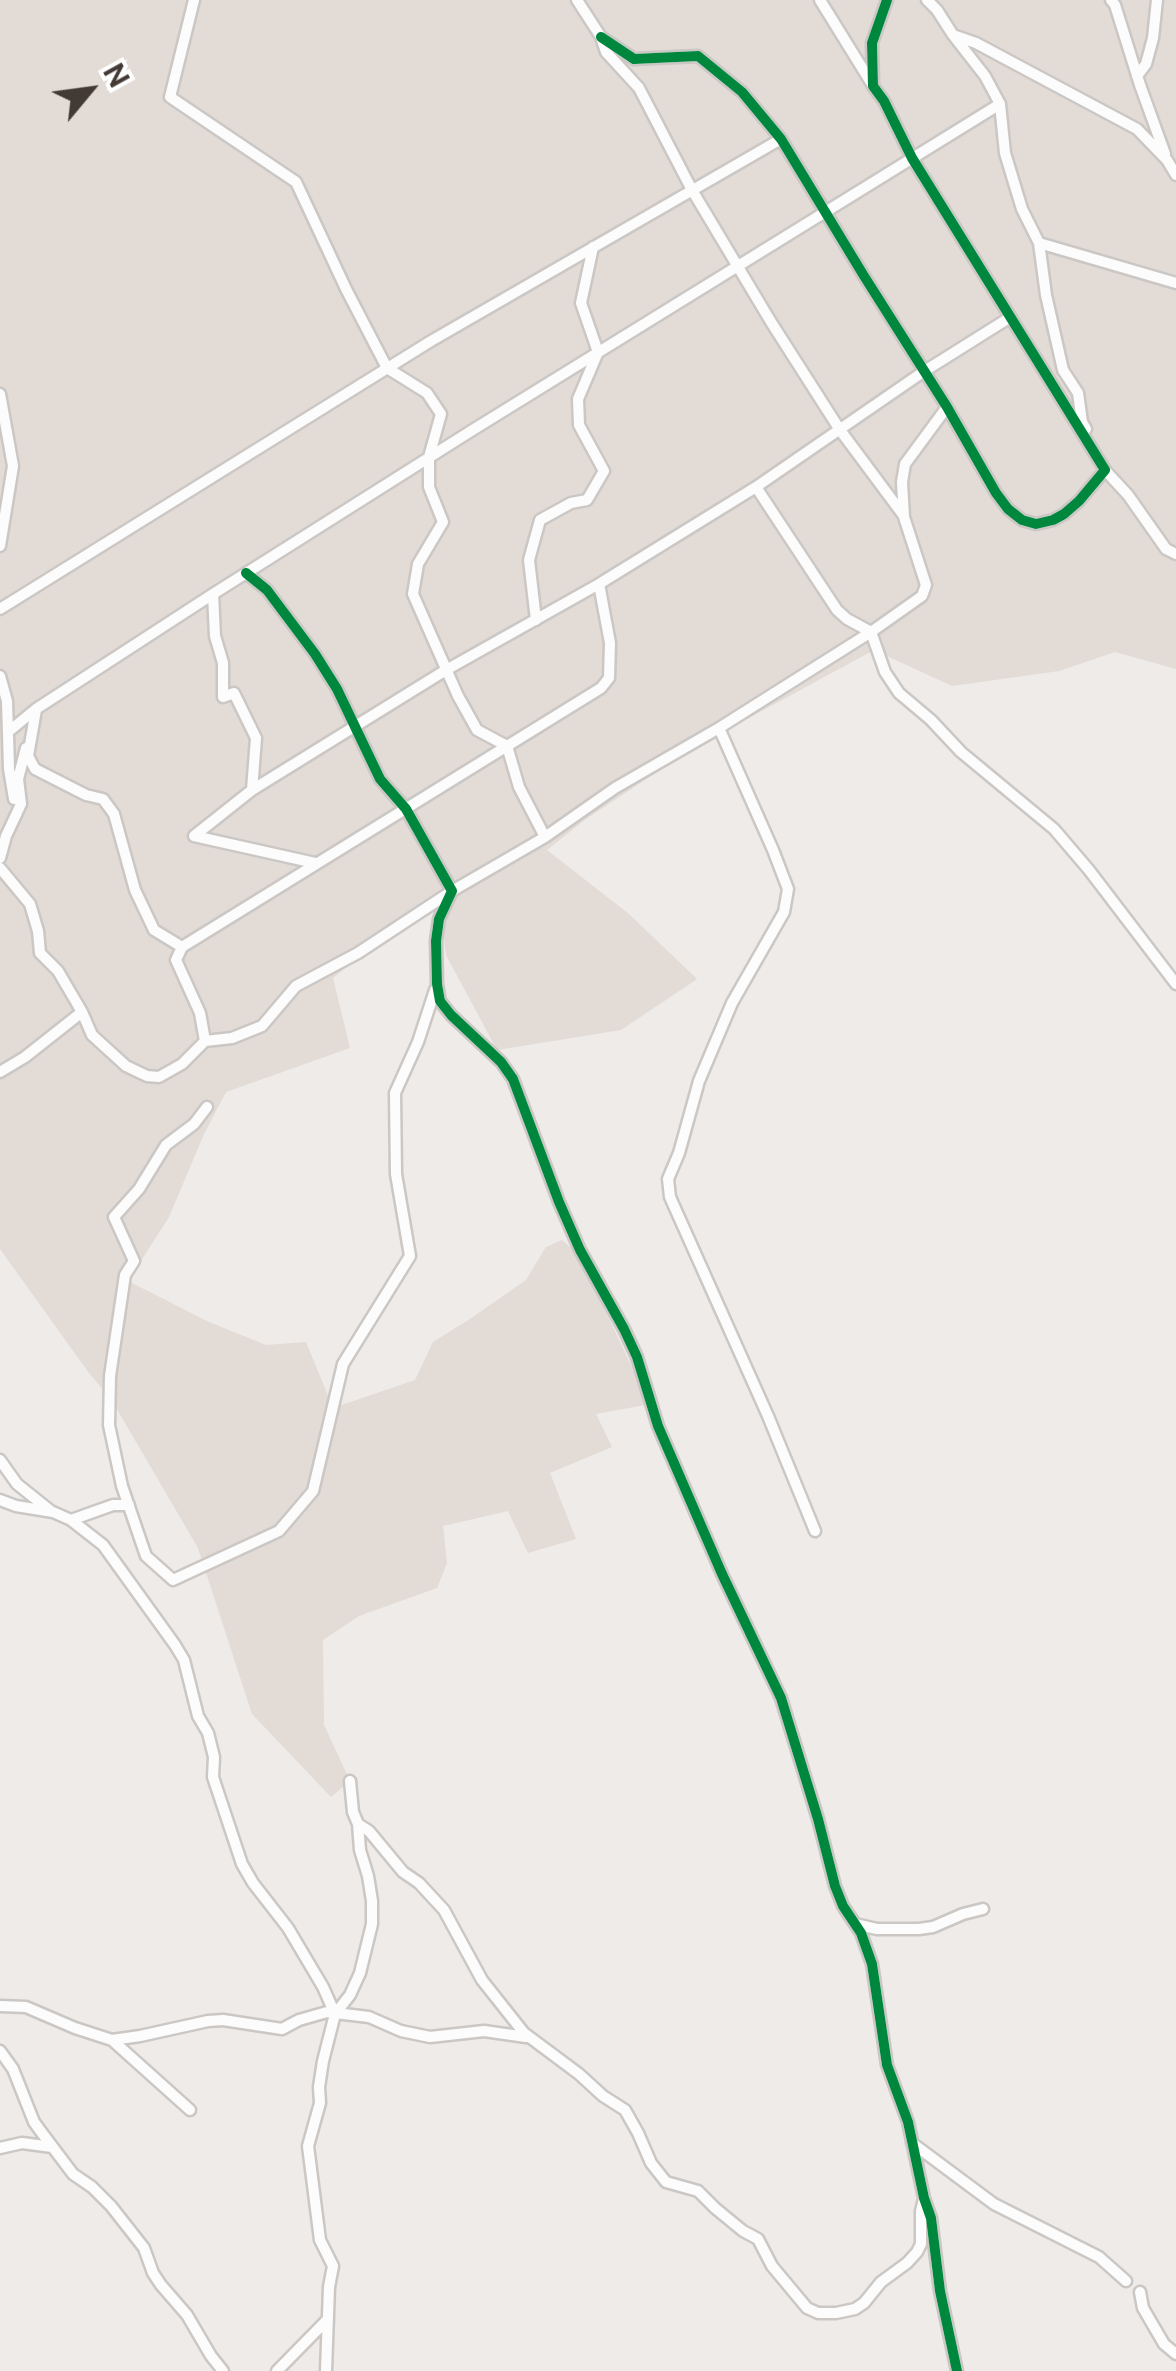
<!DOCTYPE html>
<html>
<head>
<meta charset="utf-8">
<style>
	body { margin:0 }
	#map { position:relative; width:1176px; height:2371px; overflow:hidden; background:#eeebe8; font-family:"Public Sans",sans-serif }
	canvas { display:block }
	.north { position:absolute; left:40px; top:40px; width:100px; height:100px; -webkit-text-stroke:8px #fff; paint-order:stroke; rotate:61deg; font-size:28px; font-weight:700; line-height:40px; text-align:center; color:#433a35 }
	.north::after { content:''; display:block; margin:auto; width:35px; height:45px; background:#433a35; clip-path:polygon(50% 0,100% 100%,50% 72%,0 100%) }
</style>
</head>
<body>
<div id="map">
<canvas width="1176" height="2371"></canvas>
<div class="north">N</div>
</div>
<script>
const context = document.querySelector('canvas').getContext('2d');
context.lineJoin = 'round';
function fill(path, color) { context.fillStyle = color; context.fill(path, 'evenodd'); }
const poly = rows => new Path2D(rows.map(r => 'M' + r).join(''));
function strokePath(path, color, width, dash) { context.strokeStyle = color; context.lineWidth = width; context.lineCap = dash ? 'butt' : 'round'; context.setLineDash(dash || []); context.stroke(path); }
fill(poly([
	[0,0,1176,0,1176,669,1115,652,1059,671,952,686,874,650,690,750,586,819,547,850,629,914,697,979,621,1030,497,1050,446,955,440,908,372,947,333,978,350,1048,226,1092,204,1134,169,1217,128,1281,209,1322,266,1345,306,1342,333,1408,415,1380,433,1342,470,1319,526,1280,546,1247,562,1240,579,1255,639,1382,645,1405,596,1414,612,1447,550,1473,576,1539,528,1553,508,1511,443,1526,447,1563,437,1588,359,1616,323,1640,324,1725,350,1781,331,1797,252,1714,198,1548,111,1399,89,1373,0,1249]
]), '#e2dbd6');
const street = poly([
	[194,0,170,97,296,182,346,289,387,368,427,393,441,414,429,457,429,487,443,522,418,564,413,594,458,696,477,730,507,746,519,787,545,837],
	[577,0,601,37,606,52,639,88,692,190,771,322,840,430,904,516],
	[820,0,872,84],
	[927,0,937,10,953,35,976,43,1137,129,1167,160,1176,175],
	[1111,0,1115,5,1140,85,1165,154],
	[953,35,985,76,1000,104,1005,153,1022,209,1039,243,1046,295,1063,370,1078,393,1082,422,1086,429],
	[601,37,634,59,698,56,742,92,781,139,864,276,947,407,996,493,1008,509,1022,520,1036,524,1053,520,1064,514,1079,501,1105,470,912,158,884,101,873,86,872,43,887,0],
	[1137,76,1146,64,1153,38,1157,0],
	[1039,243,1176,283],
	[0,394,13,466,0,546],
	[1103,468,1128,495,1166,549,1176,554],
	[756,487,837,610,847,619,871,632,885,672,899,693,931,720,961,752,1054,829,1089,870,1176,984],
	[246,573,267,590,315,654,337,689,380,779,406,809,452,891,439,919,436,941,437,984,440,1001,451,1015,501,1062,513,1079,559,1202,580,1250,624,1329,637,1357,658,1426,722,1574,781,1698,818,1819,835,1886,843,1906,861,1933,872,1964,887,2065,908,2122,924,2198,931,2218,940,2291,957,2371],
	[213,594,215,636,223,663,223,697,234,693,256,738,252,790,194,836,315,863],
	[0,609,431,341,781,139],
	[536,620,529,560,540,520,571,503,587,500,604,471,579,425,578,399,598,352,581,303,593,247],
	[0,676,7,701,9,769,14,799],
	[719,728,773,850,788,889,784,912,732,1003,699,1081,679,1153,668,1179,670,1197,768,1416,815,1531],
	[8,732,36,709,213,594,471,431,1000,104],
	[252,790,446,670,599,584,756,487,923,372,1009,318],
	[0,858,6,836,21,804,18,779,26,748],
	[0,868,30,904,38,931,40,953,58,971,82,1012,92,1035,126,1066,147,1076,159,1077,182,1064,205,1041,200,1013,176,960,182,947,154,930,135,890,114,814,103,799,86,795,35,769,28,756,36,710],
	[182,947,601,688,609,678,610,643,599,584],
	[205,1041,232,1038,262,1026,296,986,358,953,452,891,545,837,615,788,719,728,871,632,922,596,926,585,904,517,902,482,905,464,947,407],
	[0,1072,25,1057,82,1012],
	[207,1107,194,1124,166,1145,139,1189,114,1217,134,1261,125,1275,110,1376,109,1425,122,1486,146,1556,173,1580,279,1531,313,1491,343,1364,410,1256,396,1174,395,1093,418,1042,435,990],
	[0,1460,17,1484,52,1512],
	[0,1500,16,1506,53,1512,71,1520,103,1545,175,1645,184,1660,198,1716,208,1733,214,1757,213,1777,242,1864,253,1883,288,1928,323,1987,335,2014],
	[71,1520,113,1505,129,1505],
	[358,1824,369,1831,403,1872,419,1883,444,1910,482,1980,524,2033,579,2074,603,2096,625,2110,638,2133,651,2163,666,2182,698,2191,715,2208,743,2231,758,2239,772,2266,807,2308,818,2313,836,2313,855,2309,864,2303,881,2282,907,2263,917,2252,921,2244,921,2211,924,2199],
	[855,1924,877,1929,919,1929,933,1927,963,1914,983,1909],
	[0,2006,26,2007,75,2028,112,2040,140,2036,208,2021,223,2020,282,2029,299,2020,327,2012,369,2017,401,2031,430,2037,484,2031,526,2037],
	[112,2040,190,2110],
	[0,2051,13,2069,34,2122,42,2133,73,2174,92,2187,111,2206,144,2248,153,2273,161,2285,187,2315,211,2356,223,2371],
	[912,2143,994,2204,1099,2257,1126,2281],
	[0,2148,22,2143,52,2147],
	[1140,2292,1143,2308,1164,2344,1176,2354],
	[277,2371,328,2319],
	[326,2371,329,2287,333,2266,320,2240,308,2146,320,2103,319,2087,323,2061,335,2014,350,1995,360,1973,372,1924,372,1901,368,1876,360,1850,358,1824,353,1812,350,1781]
]);
strokePath(street, '#cbc7c4', 15);
strokePath(street, '#fcfcfc', 10);
strokePath(poly([
	[601,37,634,59,698,56,742,92,781,139,864,276,947,407,996,493,1008,509,1022,520,1036,524,1053,520,1064,514,1079,501,1105,470,912,158,884,101,873,86,872,43,887,0],
	[246,573,267,590,315,654,337,689,380,779,406,809,452,891,439,919,436,941,437,984,440,1001,451,1015,501,1062,513,1079,559,1202,580,1250,624,1329,637,1357,658,1426,722,1574,781,1698,818,1819,835,1886,843,1906,861,1933,872,1964,887,2065,908,2122,924,2198,931,2218,940,2291,957,2371]
]), '#00873e', 10);
</script>
</body>
</html>
